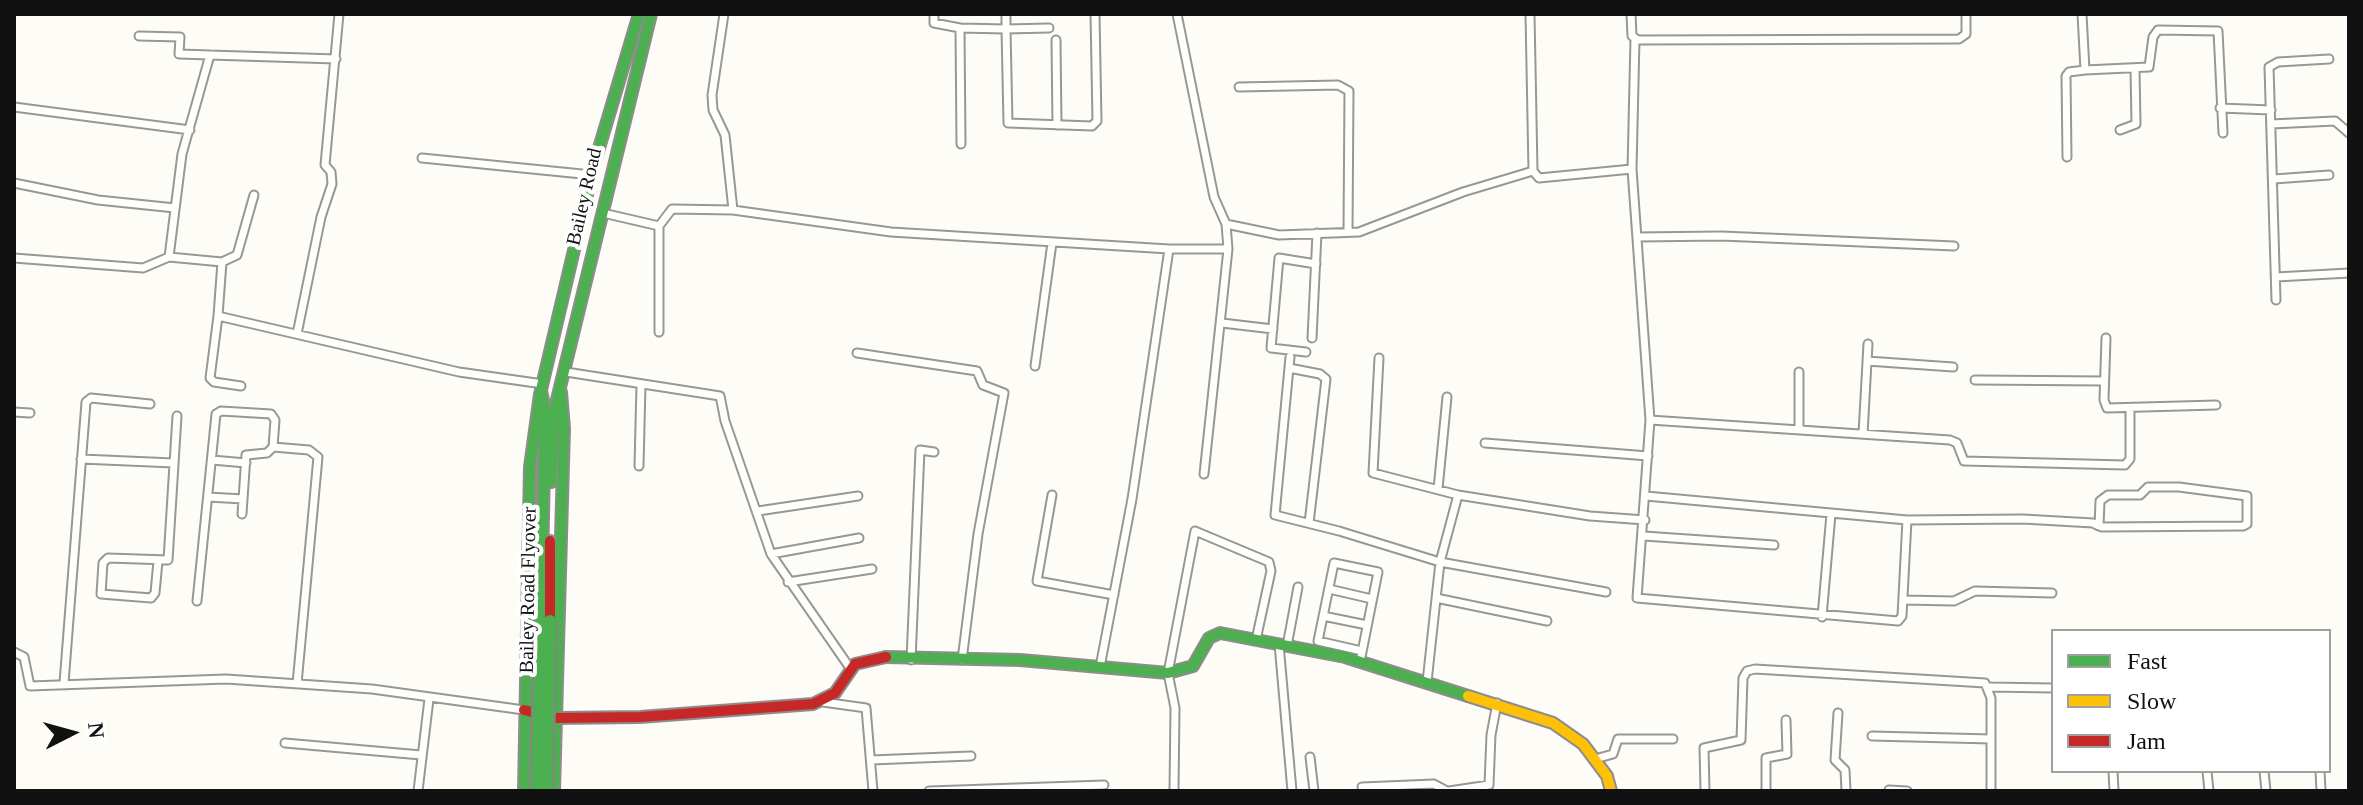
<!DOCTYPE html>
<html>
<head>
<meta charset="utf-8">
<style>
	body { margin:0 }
	#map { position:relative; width:2363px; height:805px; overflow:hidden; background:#fdfcf7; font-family:"Times New Roman",serif }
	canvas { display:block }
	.frame { position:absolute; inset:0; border:16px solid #111; pointer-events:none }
	.legend { position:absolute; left:2051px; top:629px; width:280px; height:144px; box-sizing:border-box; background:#fff; border:2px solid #a0a0a0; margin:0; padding:10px 14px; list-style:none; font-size:24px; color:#111 }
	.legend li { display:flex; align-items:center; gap:16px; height:40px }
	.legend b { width:40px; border:2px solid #a0a0a0 }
	.north { position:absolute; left:32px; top:693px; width:80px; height:80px; -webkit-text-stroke:6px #fff; paint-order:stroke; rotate:84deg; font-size:22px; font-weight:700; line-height:32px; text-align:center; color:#111 }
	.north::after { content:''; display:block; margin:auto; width:28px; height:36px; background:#111; clip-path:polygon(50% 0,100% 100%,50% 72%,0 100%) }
</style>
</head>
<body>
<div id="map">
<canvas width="2363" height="805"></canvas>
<div class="frame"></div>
<ul class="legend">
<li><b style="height:10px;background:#4caf50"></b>Fast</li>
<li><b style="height:10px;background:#ffc107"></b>Slow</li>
<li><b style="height:10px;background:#c62828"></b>Jam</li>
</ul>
<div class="north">N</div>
</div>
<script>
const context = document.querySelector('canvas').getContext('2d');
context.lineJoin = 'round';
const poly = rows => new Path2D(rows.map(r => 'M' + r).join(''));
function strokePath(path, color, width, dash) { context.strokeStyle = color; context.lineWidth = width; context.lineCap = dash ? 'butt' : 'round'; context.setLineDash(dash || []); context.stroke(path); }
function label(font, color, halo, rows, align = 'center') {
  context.font = font + ' "Times New Roman",serif'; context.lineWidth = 8; context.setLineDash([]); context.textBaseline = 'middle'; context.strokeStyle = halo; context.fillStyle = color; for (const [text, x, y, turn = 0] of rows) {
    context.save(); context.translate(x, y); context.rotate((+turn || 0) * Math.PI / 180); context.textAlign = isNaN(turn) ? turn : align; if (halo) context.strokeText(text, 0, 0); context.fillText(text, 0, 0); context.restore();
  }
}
const street = poly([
	[724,14,712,95,713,110,725,135,733,210],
	[934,14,934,23,960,28],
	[1006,14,1006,29,1049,28],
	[1177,14,1214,197,1226,224,1228,249,1204,474],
	[1530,14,1533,171,1539,178,1632,169,1650,420,1637,598,1898,621,1902,616,1907,520],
	[1631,14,1632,36,1638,40,1959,39,1966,34,1966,14],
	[2082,14,2085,70,2149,67,2153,37,2158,30,2218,31,2223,133],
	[1056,40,1057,125],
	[210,55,336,59],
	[1239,87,1338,85,1349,91,1348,232],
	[14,107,190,130],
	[2220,108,2271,110],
	[2271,124,2335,121,2349,133],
	[2120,130,2136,124,2135,69],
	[961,144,960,28,1006,29,1008,123,1092,126,1097,121,1095,14],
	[2067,157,2066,76,2069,72,2085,70],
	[422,158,592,175],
	[1632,169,1635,39],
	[2274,179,2329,175],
	[14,183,98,200,175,208],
	[603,213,659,226],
	[1226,224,1279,235,1359,232,1463,192,1533,171],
	[1637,237,1722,236,1954,246],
	[1169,249,1228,249],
	[169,257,222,262,218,316,459,372,543,384],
	[14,258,143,268,169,257,182,154,210,55,179,54,180,37,139,36],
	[222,262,237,255,254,195],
	[2276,277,2349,273],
	[2276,300,2269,67,2278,62,2329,59],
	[218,316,210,378,214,382,241,386],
	[1222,323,1273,329],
	[659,332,659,226,672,209,733,210,891,232,1169,249,1132,499,1100,667],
	[297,334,321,217,332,184,331,172,325,165,339,14],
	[1312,338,1317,233],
	[2106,338,2104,400,2107,408,2216,405],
	[1306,352,1271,348,1279,258,1316,264],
	[857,353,977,371,983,385,1004,393,978,534,962,660],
	[1290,357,1275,515,1339,531,1440,562,1458,495],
	[1379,358,1373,473,1458,495,1590,516,1645,520],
	[1867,361,1953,367],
	[1035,366,1052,243],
	[1289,368,1320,374,1326,379,1309,523],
	[566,372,720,396,725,421,771,554,850,668],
	[1799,372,1799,430],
	[1975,380,2104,381],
	[14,412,30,413],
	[1650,420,1950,440,1957,443,1964,461,2125,465,2130,459,2130,409],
	[1863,434,1868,344],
	[1485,443,1648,456],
	[81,459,174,463],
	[212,460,246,463],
	[639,466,641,385],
	[1438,489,1447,397],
	[1052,495,1037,581,1114,595],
	[1646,496,1907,520,2023,519,2093,523,2099,526,2102,527,2243,526,2247,524,2247,496,2179,487,2148,487,2140,495,2108,495,2100,501,2099,526],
	[208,497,243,499],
	[758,511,858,496],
	[242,514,246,455,267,453,273,447],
	[1644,536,1774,545],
	[771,554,859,538],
	[158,561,155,593,151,598,101,594,103,563,108,558,168,560,177,416],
	[788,582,872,569],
	[1329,589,1372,599],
	[1436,598,1547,621],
	[1903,600,1954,601,1975,591,2052,593],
	[197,601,216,414,221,411,271,414,275,420,273,447,309,450,318,457,297,684],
	[1323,616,1367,625],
	[1822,617,1831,514],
	[1279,644,1292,791],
	[1287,646,1298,587],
	[14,652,24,657,30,686,226,679,372,689,524,710],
	[911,660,920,450,934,452],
	[1360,662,1378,572,1334,563,1318,641,1362,651],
	[1427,682,1440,562,1606,592],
	[64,683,86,402,91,398,150,404],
	[1989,687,2053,688],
	[823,702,866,708,873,791],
	[1838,713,1835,760,1845,770,1846,791],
	[1872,736,1991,739],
	[285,743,421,755],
	[1310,757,1314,791],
	[1595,759,1613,754,1618,739,1673,739],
	[871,760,971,756],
	[2113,771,2114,791],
	[2207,771,2209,791],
	[2264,771,2266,791],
	[2320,771,2321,791],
	[1362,787,1434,784,1447,791],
	[1889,790,1907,791],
	[418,791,429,699],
	[929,791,1104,785],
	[1174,791,1175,708,1168,673,1195,531,1269,562,1271,571,1256,640],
	[1449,791,1489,785,1491,735,1497,703],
	[1705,791,1704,748,1741,740,1743,678,1747,671,1755,669,1985,683,1991,698,1991,791],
	[1766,791,1766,758,1787,754,1786,720]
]);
const fast = poly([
	[551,482,554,412,651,14],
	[541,622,545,411,541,390,594,165,639,14],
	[886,657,1020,660,1168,673,1193,666,1209,638,1220,633,1345,657,1468,696],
	[524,791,530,467,540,394],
	[554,791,564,428,561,392]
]);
const slow = poly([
	[1468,696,1553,723,1583,744,1607,776,1611,791]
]);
const jam = poly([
	[550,541,550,621],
	[524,710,555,718,640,717,813,704,835,693,855,664,886,657]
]);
strokePath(street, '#979795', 11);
strokePath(fast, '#8e8d8b', 14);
strokePath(slow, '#8e8d8b', 14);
strokePath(jam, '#8e8d8b', 14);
strokePath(street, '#fffffe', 7);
strokePath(fast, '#4caf50', 10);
strokePath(slow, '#ffc107', 10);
strokePath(jam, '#c62828', 10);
const fastBridge = poly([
	[537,791,541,622],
	[546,791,550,621]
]);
strokePath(fastBridge, '#858482', 16, []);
strokePath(fastBridge, '#4caf50', 12);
label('20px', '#111', '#fff', [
	["Bailey Road",585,197,-77],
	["Bailey Road Flyover",529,590,-89]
]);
</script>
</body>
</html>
